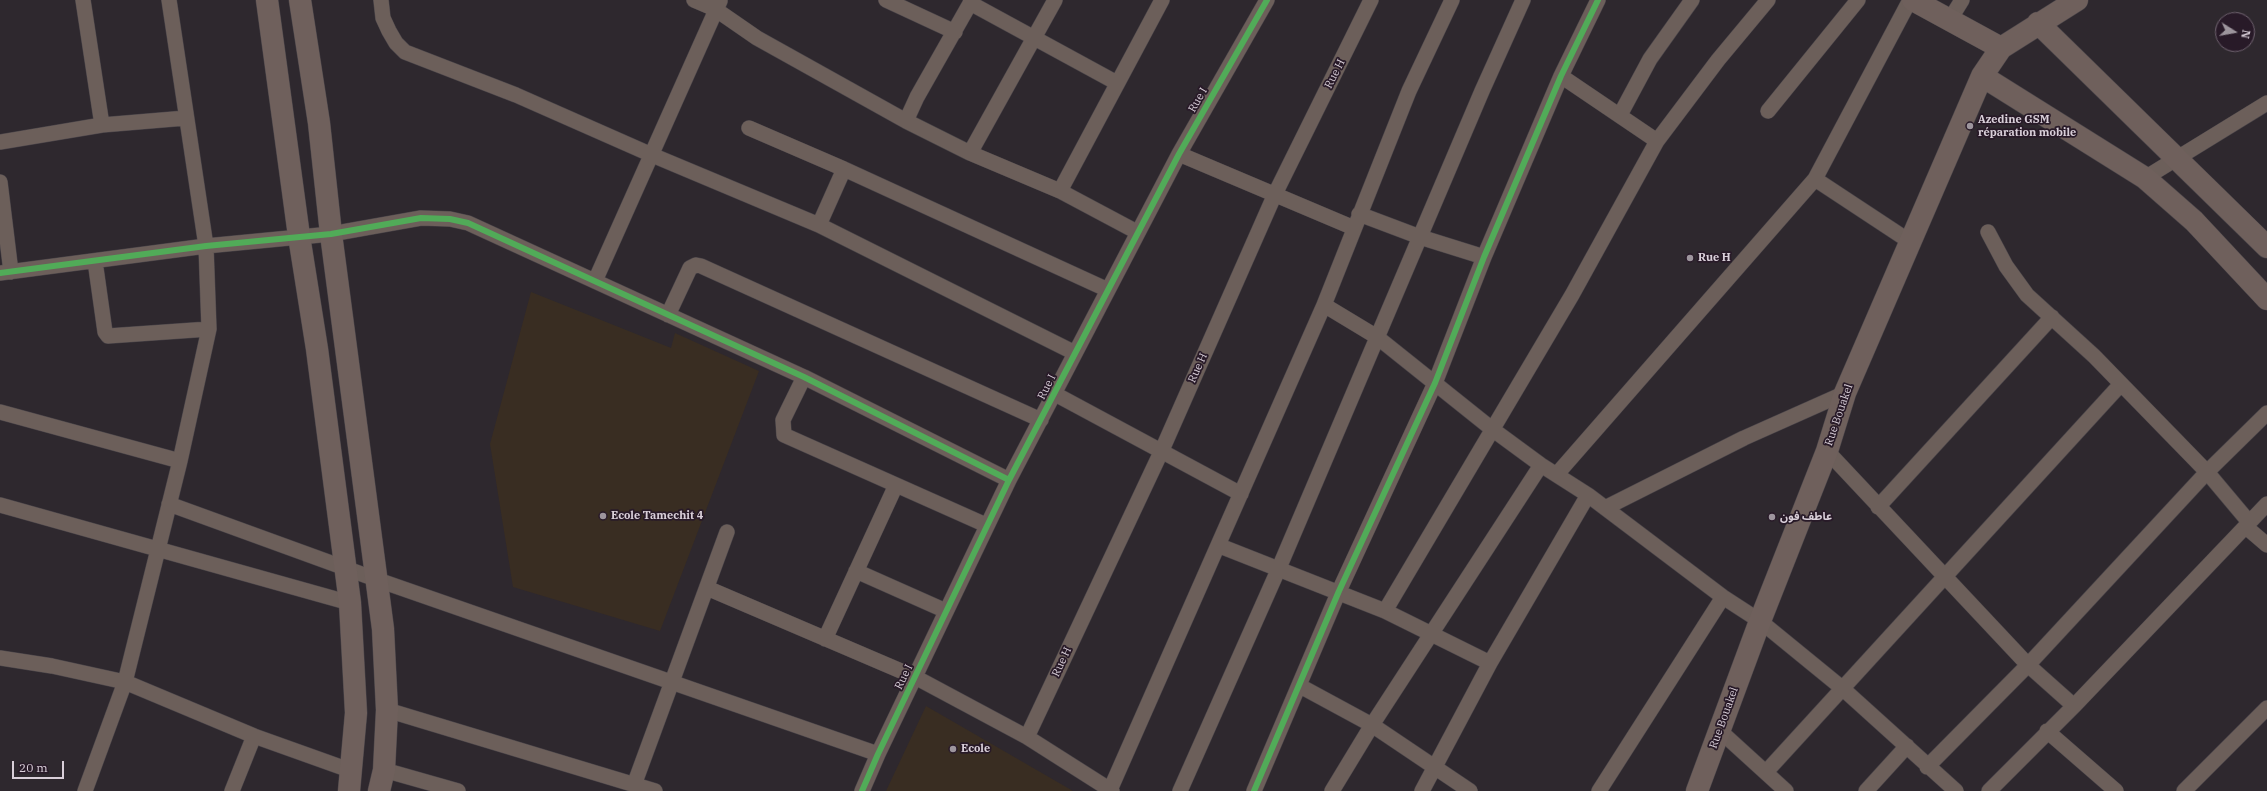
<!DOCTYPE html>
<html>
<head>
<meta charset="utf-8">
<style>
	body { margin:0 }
	#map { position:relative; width:2267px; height:791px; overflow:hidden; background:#2e282e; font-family:"IBM Plex Serif",serif }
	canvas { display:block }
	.north { position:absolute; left:2215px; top:12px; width:40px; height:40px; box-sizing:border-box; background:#281a28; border:1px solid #6f626f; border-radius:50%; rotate:101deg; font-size:11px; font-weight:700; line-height:16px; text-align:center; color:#d9cfd9 }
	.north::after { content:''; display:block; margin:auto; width:14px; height:18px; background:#9d959d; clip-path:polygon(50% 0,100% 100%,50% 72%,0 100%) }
	.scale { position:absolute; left:12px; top:761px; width:52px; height:18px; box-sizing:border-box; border:2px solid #d9cfd9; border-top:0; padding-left:5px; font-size:12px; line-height:14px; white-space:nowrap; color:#d9cfd9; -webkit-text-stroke:3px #281a28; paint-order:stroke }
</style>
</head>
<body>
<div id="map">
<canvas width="2267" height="791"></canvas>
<div class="north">N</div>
<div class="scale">20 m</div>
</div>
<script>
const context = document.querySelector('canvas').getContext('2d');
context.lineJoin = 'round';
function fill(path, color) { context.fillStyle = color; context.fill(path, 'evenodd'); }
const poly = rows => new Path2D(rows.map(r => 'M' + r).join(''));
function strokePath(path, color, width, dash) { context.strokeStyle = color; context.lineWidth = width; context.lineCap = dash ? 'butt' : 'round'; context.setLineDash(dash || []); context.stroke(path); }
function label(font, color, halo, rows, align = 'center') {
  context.font = font + ' "IBM Plex Serif","Noto Sans Arabic",serif'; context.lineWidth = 3.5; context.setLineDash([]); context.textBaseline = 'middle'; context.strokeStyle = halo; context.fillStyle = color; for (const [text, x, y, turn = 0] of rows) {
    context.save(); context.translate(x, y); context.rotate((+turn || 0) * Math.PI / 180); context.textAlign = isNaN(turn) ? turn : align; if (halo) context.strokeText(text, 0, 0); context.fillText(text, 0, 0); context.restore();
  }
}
fill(poly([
	[531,292,671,348,675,333,759,371,660,631,513,587,490,444],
	[926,706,1073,791,886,791]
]), '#392d22');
const street = poly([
	[83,0,102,125],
	[381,0,383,18,389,31,396,43,405,52,516,95,652,155,819,225,1075,353],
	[694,0,715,9,757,38,906,121,970,153,1060,191,1137,232],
	[886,0,955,32],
	[970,3,1117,83],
	[1949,21,1962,0],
	[1561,76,1657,141],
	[1768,111,1858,0],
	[1620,115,1650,59,1692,0],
	[906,121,917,97,972,0],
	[749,128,844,169,1108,290],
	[0,142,102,125,186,118],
	[970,153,1055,0],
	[1179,154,1354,228],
	[2145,178,2267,103],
	[1815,179,1909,241],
	[0,182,11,272],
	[1060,191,1162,0],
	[1359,214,1420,237,1484,257],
	[819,225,844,169],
	[1988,232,2006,266,2027,295,2094,356,2207,472,2249,522],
	[95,261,105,332,108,336,209,329],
	[0,273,206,246,331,234,421,218,450,219,468,223,804,377,1009,480],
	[595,281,720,1],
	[1324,305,1377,337,1492,429,1541,465,1588,495,1723,597,1760,621,1842,688,1956,791],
	[668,315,690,268,696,265,701,266,1041,420],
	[804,377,783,420,784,435,986,525],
	[1055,394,1241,494],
	[0,412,180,461],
	[1827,451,2028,665,2074,706],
	[1557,474,1815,179,1910,0],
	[169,504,378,580,878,754],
	[0,505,350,603],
	[1878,507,2052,317],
	[1605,508,1744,438,1845,393],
	[2246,527,2267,545],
	[1220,546,1385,611,1490,663],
	[856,571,946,611],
	[707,588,915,677,1027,737,1112,791],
	[1385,611,1572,295,1657,141,1718,60,1768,0],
	[825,639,896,485],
	[0,658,52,666,125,682,254,736,352,771],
	[1300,686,1372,725,1470,791],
	[387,710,655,791],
	[1719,730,1786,791],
	[2047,731,2116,791],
	[1027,737,1162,450,1275,194,1371,0],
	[1927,767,2028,665,2207,472,2267,413],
	[384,770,458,791],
	[1766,772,2121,384],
	[634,785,727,532],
	[1110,790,1324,305,1409,91,1452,0],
	[85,791,125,682,180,461,209,329,206,246,169,0],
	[232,791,254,736],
	[862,791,878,754,1009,480,1179,154,1267,0],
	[1180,791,1279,568,1482,91,1523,0],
	[1254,791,1339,591,1435,383,1484,257,1561,76,1598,0],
	[1332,791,1372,725,1541,465],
	[1422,791,1490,663,1588,495],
	[1599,791,1723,597],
	[1866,791,1907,746],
	[1989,791,2074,706,2267,504],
	[2184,791,2267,708]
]);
const secondary = poly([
	[267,0,299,236,317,349,350,603,356,713,349,791],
	[300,0,319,123,331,234,383,629,387,710,384,770,379,791],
	[1913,0,2001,48],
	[2038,23,2267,247],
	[1982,76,2145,178,2194,221,2267,299],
	[1697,791,1760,621,1827,451,1845,393,1982,76,2001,48,2077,0]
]);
strokePath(street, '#494449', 16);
strokePath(secondary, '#494449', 23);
strokePath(street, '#6c5f5a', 15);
strokePath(secondary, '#6f605c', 22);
strokePath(poly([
	[0,273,206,246,331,234,421,218,450,219,468,223,804,377,1009,480],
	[862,791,878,754,1009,480,1179,154,1267,0],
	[1254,791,1339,591,1435,383,1484,257,1561,76,1598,0]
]), '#51ab58', 6);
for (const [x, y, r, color] of [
	[1970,126,4,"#9d959d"],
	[1690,258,4,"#9d959d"],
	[603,516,4,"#9d959d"],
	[1772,517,4,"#9d959d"],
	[953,749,4,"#9d959d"]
]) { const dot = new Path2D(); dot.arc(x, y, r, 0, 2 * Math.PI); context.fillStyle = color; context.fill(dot); strokePath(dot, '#281a28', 1.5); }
label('11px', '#d9cfd9', '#281a28', [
	["Rue H",1335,74,-63],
	["Rue I",1198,100,-60],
	["Rue H",1198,368,-66],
	["Rue I",1047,387,-63],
	["Rue Bouakel",1839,415,-71],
	["Rue H",1062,662,-65],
	["Rue I",904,677,-64],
	["Rue Bouakel",1724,718,-70]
]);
label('bold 11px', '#d9cfd9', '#281a28', [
	["Azedine GSM",1978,120],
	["réparation mobile",1978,133],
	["Rue H",1698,258],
	["Ecole Tamechit 4",611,516],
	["عاطف فون",1780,517],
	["Ecole",961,749]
], 'left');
</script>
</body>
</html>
